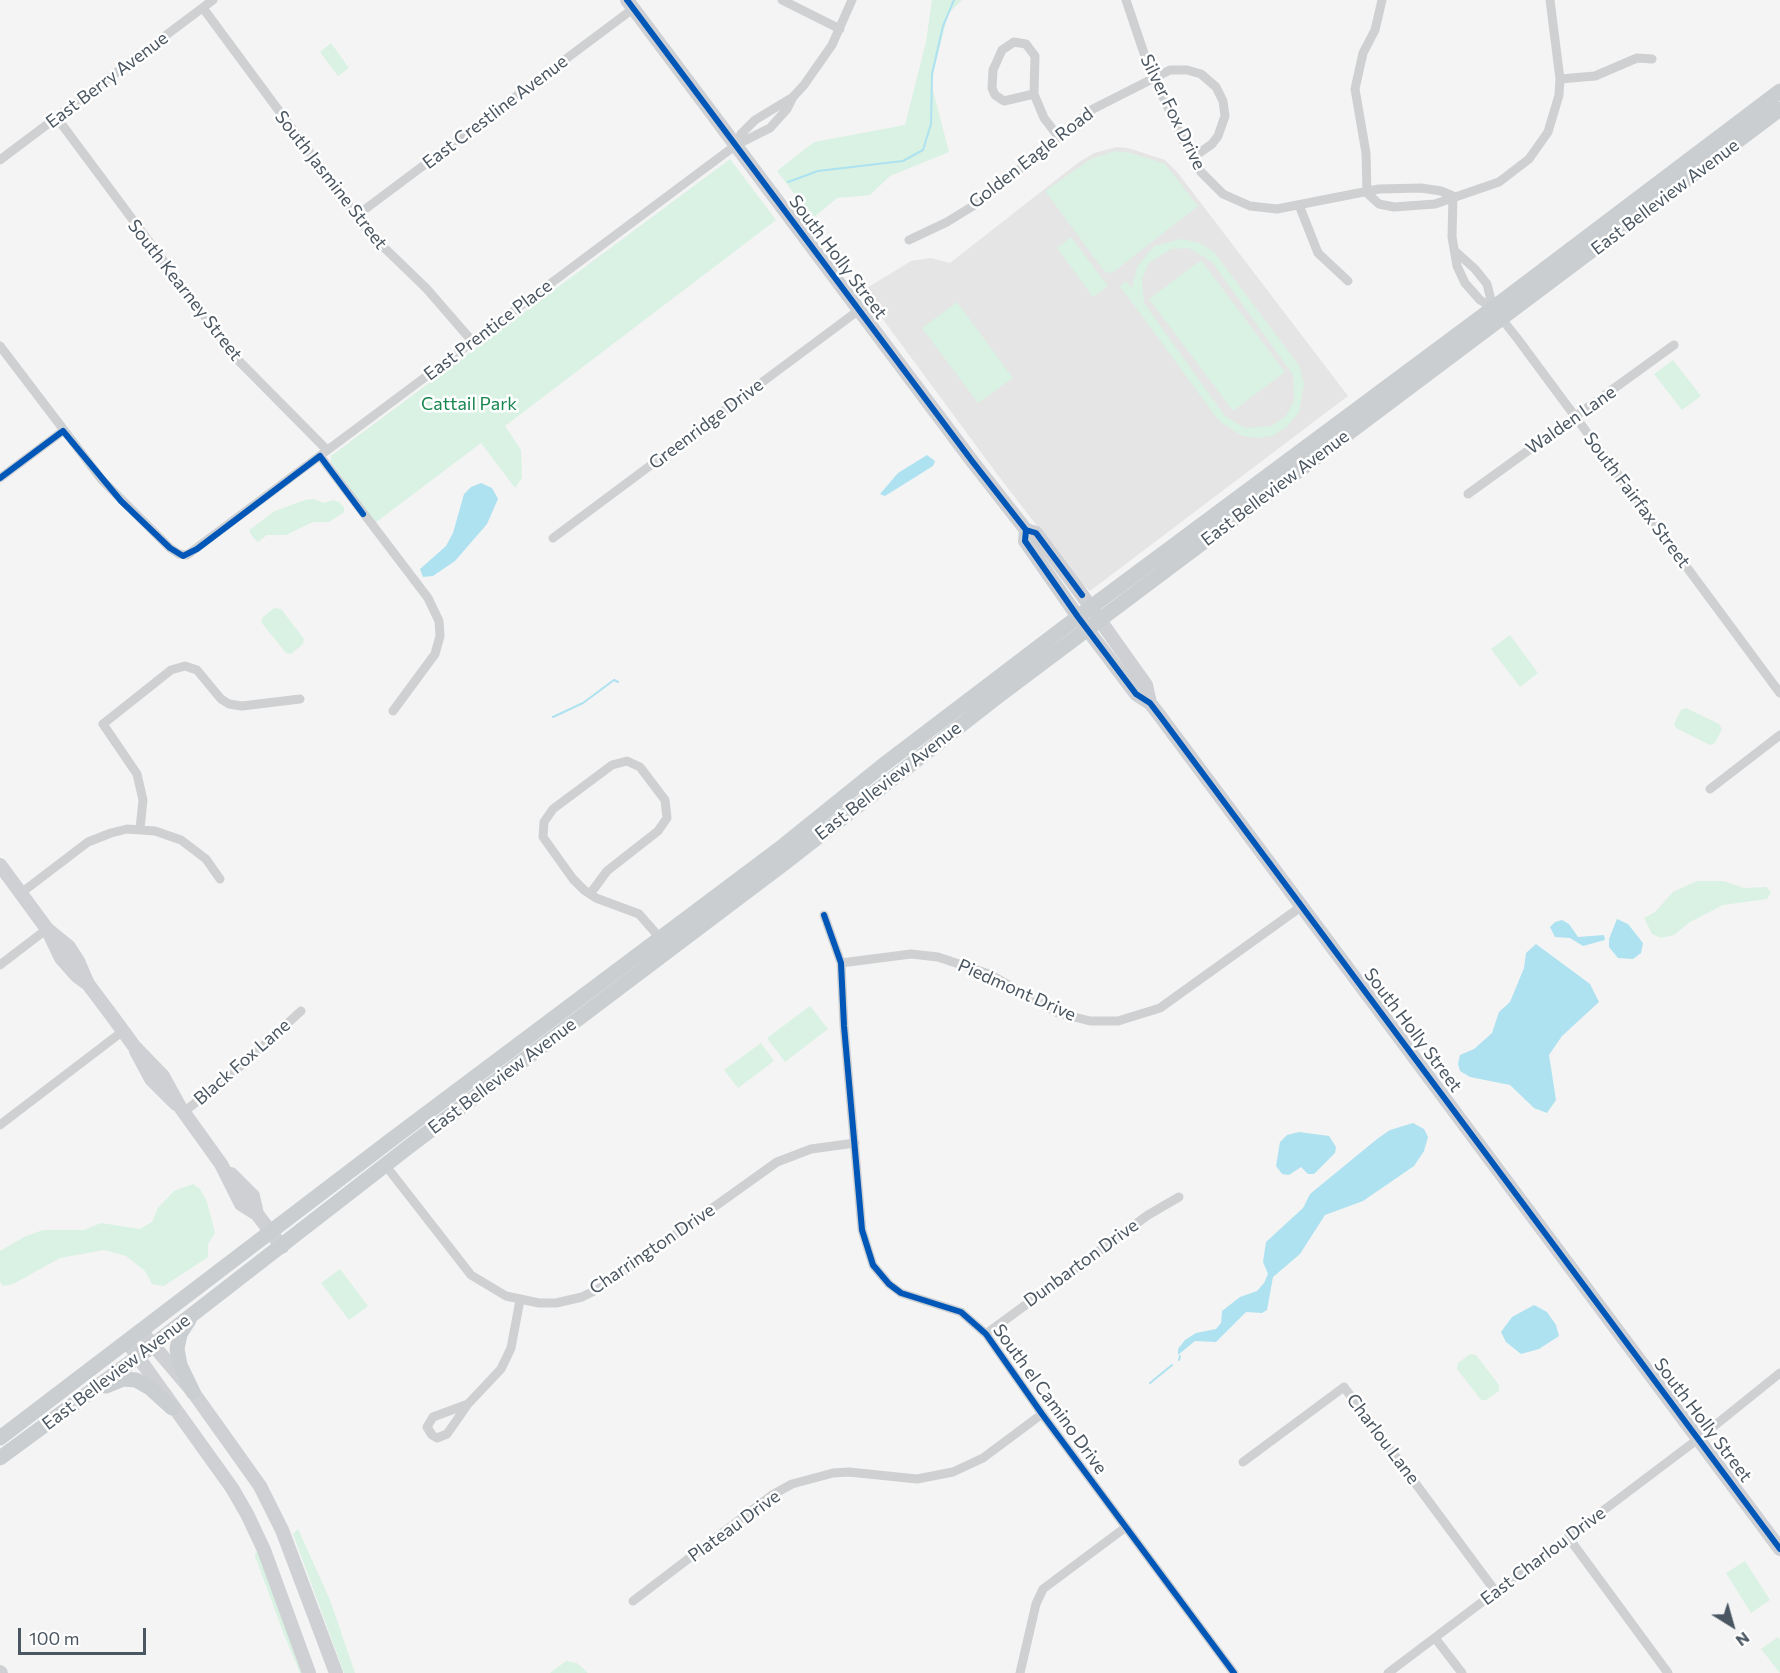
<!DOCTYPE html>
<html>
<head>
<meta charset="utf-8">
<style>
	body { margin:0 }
	#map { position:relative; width:1780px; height:1673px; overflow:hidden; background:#f4f4f4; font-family:Commissioner,sans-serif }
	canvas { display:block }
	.north { position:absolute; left:1702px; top:1595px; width:60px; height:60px; -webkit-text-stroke:4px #fff; paint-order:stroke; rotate:143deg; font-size:16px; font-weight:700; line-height:24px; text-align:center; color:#4a5661 }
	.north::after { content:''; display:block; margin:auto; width:21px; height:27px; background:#4a5661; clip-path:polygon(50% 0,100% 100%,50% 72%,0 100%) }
	.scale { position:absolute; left:18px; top:1628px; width:128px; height:27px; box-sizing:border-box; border:3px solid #4a5661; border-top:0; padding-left:8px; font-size:18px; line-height:21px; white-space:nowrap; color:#4a5661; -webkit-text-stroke:4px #fff; paint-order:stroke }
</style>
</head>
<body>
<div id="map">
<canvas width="1780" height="1673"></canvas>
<div class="north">N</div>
<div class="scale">100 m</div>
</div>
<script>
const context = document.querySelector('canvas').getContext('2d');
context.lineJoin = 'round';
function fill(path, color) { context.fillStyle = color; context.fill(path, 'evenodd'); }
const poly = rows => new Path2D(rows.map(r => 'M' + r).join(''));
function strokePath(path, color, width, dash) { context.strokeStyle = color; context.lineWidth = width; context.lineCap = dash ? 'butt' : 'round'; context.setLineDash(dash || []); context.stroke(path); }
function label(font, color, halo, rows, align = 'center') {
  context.font = font + ' Commissioner,sans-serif'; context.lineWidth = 5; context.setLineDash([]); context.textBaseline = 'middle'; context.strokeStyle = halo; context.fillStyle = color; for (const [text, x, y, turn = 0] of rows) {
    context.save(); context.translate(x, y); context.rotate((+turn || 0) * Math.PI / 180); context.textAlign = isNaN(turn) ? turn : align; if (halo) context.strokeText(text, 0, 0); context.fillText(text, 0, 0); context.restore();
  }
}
fill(poly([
	[1117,147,1128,148,1165,160,1178,173,1348,396,1090,591,1081,583,997,474,862,291,911,261,931,258,950,263,1079,162,1094,153]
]), '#e6e5e6');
fill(poly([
	[932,0,962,0,948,14,931,83,949,152,890,176,870,195,837,198,813,218,777,171,814,142,905,125,926,42],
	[331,43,349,68,338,76,320,52],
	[1115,151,1131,153,1165,164,1198,206,1112,273,1105,272,1045,191,1091,159],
	[730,159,776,220,505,426,521,450,522,478,515,488,481,443,375,523,331,462,331,456],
	[1071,237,1108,286,1093,297,1057,248],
	[1181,239,1200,243,1214,252,1300,367,1304,384,1299,412,1287,427,1272,436,1258,438,1242,436,1219,421,1120,286,1126,281,1132,288,1137,267,1154,246],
	[1189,248,1212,262,1293,375,1294,401,1286,416,1271,426,1245,428,1225,416,1144,303,1142,279,1149,263,1171,249],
	[1201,260,1285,372,1233,411,1149,299],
	[957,302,1013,378,978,403,922,328],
	[1673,360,1701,396,1682,410,1654,374],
	[313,499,324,503,333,500,339,502,344,507,344,512,329,522,313,522,286,535,267,535,258,542,252,536,249,530,275,511,305,500],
	[274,608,281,609,304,639,303,644,291,654,286,653,261,622,263,617],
	[1510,635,1538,673,1520,687,1491,649],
	[1686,708,1719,724,1722,729,1715,743,1710,745,1676,728,1674,724,1681,710],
	[1697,881,1723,881,1744,888,1766,887,1771,892,1767,899,1723,905,1690,922,1674,935,1661,938,1652,934,1644,918,1655,912,1673,892],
	[810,1006,828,1029,785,1062,767,1038],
	[761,1043,774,1061,738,1088,724,1070],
	[193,1184,200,1189,207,1202,215,1233,208,1244,208,1257,164,1286,152,1284,145,1271,126,1256,104,1250,60,1258,13,1284,3,1286,0,1282,0,1251,24,1237,43,1230,84,1230,101,1223,140,1229,152,1222,158,1208,174,1191],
	[340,1269,368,1306,349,1320,321,1283],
	[1470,1354,1476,1355,1499,1385,1499,1391,1486,1400,1481,1400,1457,1369,1458,1363],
	[298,1529,330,1600,355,1673,344,1673,293,1534],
	[256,1551,259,1554,302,1673,300,1673,283,1632,255,1556],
	[1745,1561,1770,1600,1751,1613,1726,1573],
	[1778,1637,1780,1640,1780,1673,1761,1649],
	[566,1661,577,1663,588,1673,550,1673]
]), '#d9f2e3');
fill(poly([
	[927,455,935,461,933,466,885,496,880,494,898,473],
	[481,483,492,488,498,499,487,524,455,561,433,576,423,577,420,569,446,546,453,533,464,494,471,487],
	[1617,919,1628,924,1643,943,1641,953,1633,959,1618,958,1609,947,1609,939],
	[1562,920,1569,924,1578,937,1604,935,1605,940,1583,946,1570,938,1555,937,1550,927,1555,922],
	[1536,944,1590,984,1599,1002,1562,1036,1549,1055,1556,1100,1547,1113,1534,1108,1510,1085,1470,1077,1460,1071,1458,1064,1460,1055,1474,1049,1492,1033,1499,1012,1510,1002,1524,968,1526,953],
	[1413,1123,1424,1129,1428,1137,1424,1151,1414,1166,1363,1201,1325,1215,1300,1254,1273,1277,1267,1310,1262,1313,1246,1312,1216,1342,1195,1341,1178,1355,1178,1349,1185,1340,1196,1333,1216,1329,1221,1323,1222,1311,1240,1297,1257,1291,1264,1283,1268,1274,1263,1262,1266,1242,1303,1208,1310,1194,1377,1139,1390,1130],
	[1299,1132,1329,1136,1336,1147,1335,1153,1314,1174,1308,1174,1301,1167,1289,1175,1282,1174,1276,1166,1280,1142,1287,1135],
	[1534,1305,1547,1312,1556,1325,1559,1336,1539,1349,1521,1354,1506,1342,1501,1332,1512,1317]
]), '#aee2f0');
strokePath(poly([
	[788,182,818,171,903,161,923,150,931,124,932,74,943,26,954,0],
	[553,717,583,703,614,680,618,682],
	[1179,1360,1180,1356],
	[1150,1383,1172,1365]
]), '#aee2f0', 2);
strokePath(poly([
	[782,0,840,29],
	[1126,0,1148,65,1185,144,1201,172,1223,194,1250,206,1277,209,1379,189,1421,188,1441,191,1453,196],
	[203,8,370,234,426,288,472,341],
	[1014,42,1026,44,1035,56,1034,94,1004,101,995,95,992,88,993,70,1002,50,1014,42],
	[1560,79,1595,76,1637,58,1652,59],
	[1034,94,1044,118,1058,136],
	[57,118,235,357,327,450],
	[736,145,741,134,755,120,793,97,804,85,832,45,852,0],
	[0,160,213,0],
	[1367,193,1379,204,1394,207,1435,204,1499,182,1529,159,1548,132,1559,95,1560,79,1550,0],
	[1367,193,1366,153,1355,89,1363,53,1375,30,1382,0],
	[1453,196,1452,237,1457,266,1465,283,1480,300,1493,308,1517,338,1780,693],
	[1299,205,1318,253,1348,281],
	[356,216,634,8],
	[909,240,947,222,981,201,1093,109,1170,70,1187,70,1201,74,1216,87,1223,101,1225,116,1218,136,1212,144,1192,158],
	[1456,252,1475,269,1487,284,1493,308],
	[0,346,102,480,170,548,179,554,187,555,736,145,770,128,787,109,793,97],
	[320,456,428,598,439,621,440,636,435,654,393,711],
	[0,478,63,431],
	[1468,494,1674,345],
	[553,538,859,310],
	[1710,789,1780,735],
	[140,829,143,800,137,774,103,724,171,670,185,666,197,670,221,699,229,704,242,706,300,699],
	[21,893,88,842,111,833,127,829,155,831,181,840,206,859,220,879],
	[590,894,607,871,658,831,667,818,665,800,640,767,627,761,612,765,553,809,544,822,543,837,573,879,584,890,596,898,639,914,660,938],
	[824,915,841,963,844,1026,862,1230,873,1265,889,1284,901,1293,961,1312,986,1334,1042,1414,1234,1673],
	[841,963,911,954,938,957,989,974,1058,1013,1090,1021,1118,1021,1160,1008,1302,906],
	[0,965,47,929],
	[184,1112,243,1064,301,1011],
	[0,1125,123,1031],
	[386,1166,471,1275,506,1296,539,1303,556,1303,582,1297,602,1287,777,1162,811,1149,855,1143],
	[986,1334,1148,1215,1179,1197],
	[468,1404,433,1417,427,1427,432,1435,437,1438,447,1434,468,1404,501,1369,511,1348,520,1300],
	[1243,1462,1344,1387,1496,1592],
	[1568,1537,1668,1673],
	[633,1601,772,1495,792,1484,833,1473,849,1472,917,1479,953,1472,983,1458,1042,1414],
	[1435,1638,1462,1673],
	[1020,1673,1036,1604,1043,1589,1126,1527],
	[1388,1673,1698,1439,1780,1373]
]), '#ced0d2', 9);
strokePath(poly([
	[627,0,972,461,1026,530,1036,533,1082,595,1146,685,1150,703],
	[1026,530,1025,541,1078,617,1136,694,1150,703,1160,716,1780,1549],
	[0,865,47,929,61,958,77,976,88,984],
	[47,929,69,947,78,961,88,984,112,1016,134,1046,163,1076,180,1107,221,1164,241,1204,257,1214,282,1247],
	[136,1051,151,1079,176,1104],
	[231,1174,253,1196,257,1214],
	[142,1332,193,1392,260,1486,282,1530,336,1673],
	[128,1343,232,1488,247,1514,264,1550,309,1673],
	[0,1672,1,1673]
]), '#ced0d4', 14);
strokePath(poly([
	[189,1320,180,1334,177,1349,180,1365,193,1392],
	[106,1386,123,1379,136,1380,150,1388,172,1408],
	[0,1438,391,1140,779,849,882,766,1091,607,1493,308,1780,91],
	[0,1458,139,1356,411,1145,786,862,997,697,1780,109]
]), '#caced1', 15);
strokePath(poly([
	[627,0,972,461,1026,530,1036,533,1082,595],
	[0,478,63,431,121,501,170,548,183,556,197,549,320,456,363,514],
	[1026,530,1025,541,1078,617,1136,694,1150,703,1160,716,1780,1549],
	[824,915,841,963,844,1026,862,1230,873,1265,889,1284,901,1293,961,1312,986,1334,1042,1414,1234,1673]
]), '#0057b8', 6);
label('18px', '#4a5661', '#fff', [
	["East Berry Avenue",107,80,-37],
	["East Crestline Avenue",495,112,-37],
	["Silver Fox Drive",1173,112,64],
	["Golden Eagle Road",1031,158,-38],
	["South Jasmine Street",331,180,52],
	["East Belleview Avenue",1665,197,-37],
	["South Holly Street",838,257,53],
	["South Kearney Street",185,290,52],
	["East Prentice Place",488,330,-37],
	["Walden Lane",1571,420,-35],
	["Greenridge Drive",706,424,-37],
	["East Belleview Avenue",1275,488,-37],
	["South Fairfax Street",1637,500,53],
	["East Belleview Avenue",888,781,-38],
	["Piedmont Drive",1017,990,24],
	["South Holly Street",1413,1030,53],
	["Black Fox Lane",242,1062,-41],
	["East Belleview Avenue",502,1076,-37],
	["Charrington Drive",652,1249,-34],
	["Dunbarton Drive",1081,1263,-36],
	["East Belleview Avenue",116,1372,-37],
	["South el Camino Drive",1050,1399,54],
	["South Holly Street",1703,1420,53],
	["Charlou Lane",1383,1439,53],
	["Plateau Drive",734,1526,-36],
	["East Charlou Drive",1543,1556,-37]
]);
label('18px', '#17864f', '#fff', [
	["Cattail Park",469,404]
]);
</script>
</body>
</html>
